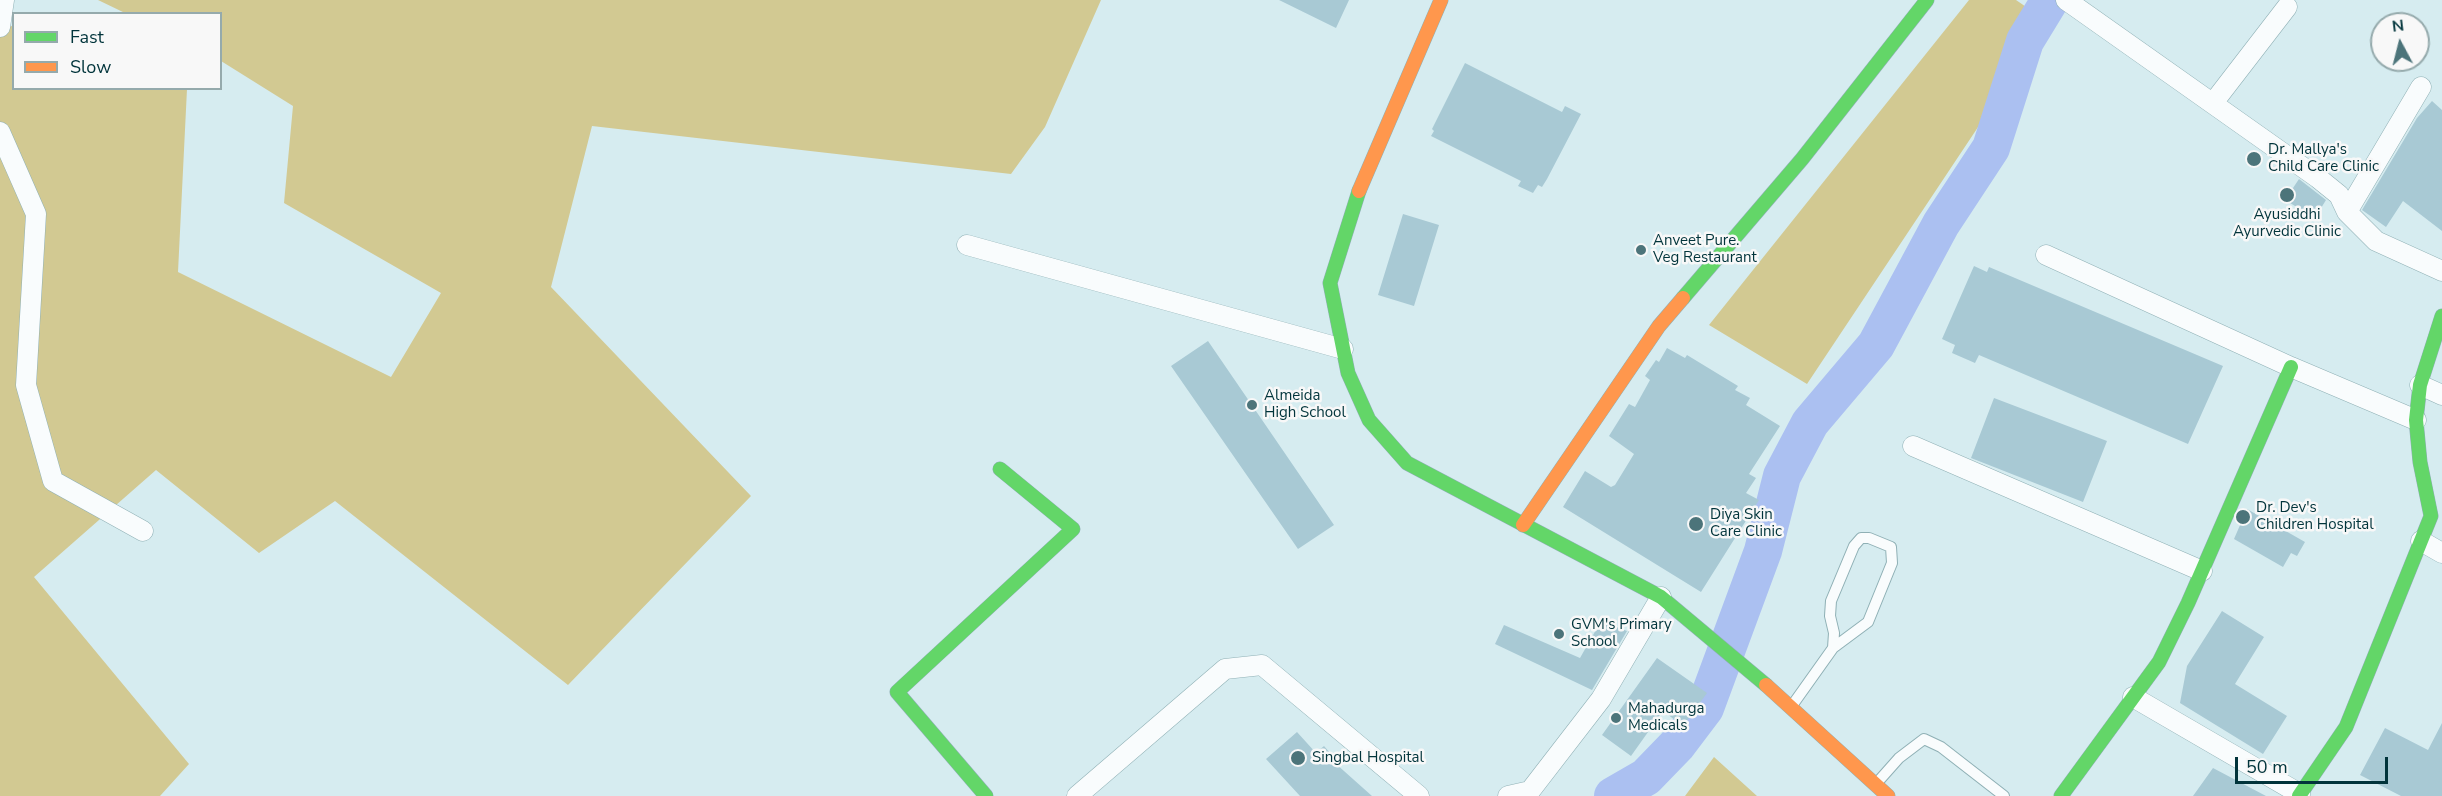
<!DOCTYPE html>
<html>
<head>
<meta charset="utf-8">
<style>
	body { margin:0 }
	#map { position:relative; width:2442px; height:796px; overflow:hidden; background:#d6ecf0; font-family:"Nunito Sans",sans-serif }
	canvas { display:block }
	.legend { position:absolute; left:12px; top:12px; width:210px; height:78px; box-sizing:border-box; background:#f8f8f8; border:2px solid #95aaac; margin:0; padding:8px 10px; list-style:none; font-size:18px; color:#01343b }
	.legend li { display:flex; align-items:center; gap:12px; height:30px }
	.legend b { width:30px; border:2px solid #95aaac }
	.north { position:absolute; left:2370px; top:12px; width:60px; height:60px; box-sizing:border-box; background:#f8f8f8; border:2px solid #95aaac; border-radius:50%; rotate:353deg; font-size:16px; font-weight:700; line-height:24px; text-align:center; color:#01343b }
	.north::after { content:''; display:block; margin:auto; width:21px; height:27px; background:#4c747a; clip-path:polygon(50% 0,100% 100%,50% 72%,0 100%) }
	.scale { position:absolute; left:2235px; top:757px; width:153px; height:27px; box-sizing:border-box; border:3px solid #01343b; border-top:0; padding-left:8px; font-size:18px; line-height:21px; white-space:nowrap; color:#01343b; -webkit-text-stroke:4px #f8f8f8; paint-order:stroke }
</style>
</head>
<body>
<div id="map">
<canvas width="2442" height="796"></canvas>
<ul class="legend">
<li><b style="height:8px;background:#63d668"></b>Fast</li>
<li><b style="height:8px;background:#ff974d"></b>Slow</li>
</ul>
<div class="north">N</div>
<div class="scale">50 m</div>
</div>
<script>
const context = document.querySelector('canvas').getContext('2d');
context.lineJoin = 'round';
function fill(path, color) { context.fillStyle = color; context.fill(path, 'evenodd'); }
const poly = rows => new Path2D(rows.map(r => 'M' + r).join(''));
function strokePath(path, color, width, dash) { context.strokeStyle = color; context.lineWidth = width; context.lineCap = dash ? 'butt' : 'round'; context.setLineDash(dash || []); context.stroke(path); }
function label(font, color, halo, rows, align = 'center') {
  context.font = font + ' "Nunito Sans",sans-serif'; context.lineWidth = 5; context.setLineDash([]); context.textBaseline = 'middle'; context.strokeStyle = halo; context.fillStyle = color; for (const [text, x, y, turn = 0] of rows) {
    context.save(); context.translate(x, y); context.rotate((+turn || 0) * Math.PI / 180); context.textAlign = isNaN(turn) ? turn : align; if (halo) context.strokeText(text, 0, 0); context.fillText(text, 0, 0); context.restore();
  }
}
fill(poly([
	[98,0,1101,0,1045,127,1011,174,592,126,551,287,751,496,568,685,335,501,259,553,156,470,34,577,189,764,160,796,0,796,0,27,13,26,14,88,187,89,178,272,391,377,441,293,284,203,293,106,221,61,220,14,125,13],
	[1969,0,2016,0,2048,22,1807,384,1709,325],
	[1714,757,1757,796,1685,796]
]), '#d2c992');
strokePath(poly([
	[1613,796,1646,777,1677,745,1705,708,1763,551,1782,476,1810,423,1876,345,1941,224,1991,148,2025,41,2050,0]
]), '#abc0f1', 38);
fill(poly([
	[1279,0,1349,0,1336,28],
	[1465,63,1562,112,1565,106,1581,114,1547,179,1542,187,1538,185,1533,193,1518,186,1521,181,1431,136,1434,131,1432,129],
	[2432,101,2442,110,2442,231,2403,201,2386,227,2362,210,2417,118],
	[2299,179,2326,200,2315,218,2285,200],
	[1403,214,1439,225,1414,306,1378,295],
	[1974,266,1987,272,1989,267,2223,366,2188,444,1979,355,1975,363,1952,353,1955,345,1942,339],
	[1208,341,1334,525,1298,549,1171,366],
	[1667,348,1685,358,1687,355,1738,386,1735,390,1750,398,1746,405,1780,426,1749,474,1756,478,1746,493,1759,500,1701,592,1563,507,1585,471,1611,487,1615,485,1634,454,1609,436,1629,404,1635,407,1650,380,1645,376,1656,360,1659,362],
	[1994,398,2107,441,2083,502,1971,458],
	[2247,509,2305,542,2297,556,2291,553,2283,567,2234,539],
	[2222,611,2264,637,2235,684,2287,716,2263,754,2180,703,2187,666],
	[1601,621,1627,631,1592,690,1495,644,1504,625,1580,658],
	[1657,658,1707,693,1683,726,1663,711,1631,756,1602,735],
	[2442,723,2442,796,2401,796,2360,775,2385,728,2428,750],
	[1297,732,1316,753,1324,746,1337,761,1335,763,1372,796,1300,796,1266,759],
	[2213,768,2266,796,2193,796]
]), '#a8c9d4');
const lane = poly([
	[1791,707,1833,648,1834,633,1830,616,1831,601,1854,546,1861,538,1869,538,1891,547,1892,563,1868,622,1833,648],
	[1875,785,1899,758,1924,739,1941,747,2004,796]
]);
const street = poly([
	[2066,0,2318,178,2339,195,2347,212,2376,241,2442,271],
	[0,27,4,0],
	[2213,103,2287,7],
	[0,132,36,214,26,385,53,481,143,531],
	[2347,212,2421,87],
	[967,245,1343,349],
	[2046,255,2291,367,2416,420],
	[2420,385,2442,395],
	[1913,446,2202,571],
	[2421,541,2442,553],
	[2133,697,2300,794],
	[1077,796,1225,669,1262,665,1419,796],
	[1508,796,1530,791,1601,699,1661,597]
]);
const fast = poly([
	[1359,191,1330,283,1348,373,1369,420,1407,463,1661,597,1766,685],
	[1683,298,1802,159,1927,0],
	[986,796,897,692,1073,529,1000,469],
	[2061,796,2159,662,2188,603,2291,367],
	[2299,796,2346,727,2431,516,2420,462,2416,420,2420,385,2442,316]
]);
const slow = poly([
	[1359,191,1441,0],
	[1523,525,1659,326,1683,298],
	[1766,685,1888,796]
]);
strokePath(lane, '#8fb0b5', 12);
strokePath(street, '#8fb0b5', 21);
strokePath(fast, '#8fb0b5', 15);
strokePath(slow, '#8fb0b5', 15);
strokePath(lane, '#f9fcfd', 10);
strokePath(street, '#f9fcfd', 20);
strokePath(fast, '#63d668', 14);
strokePath(slow, '#ff974d', 14);
for (const [x, y, r, color] of [
	[2254,159,8,"#4c747a"],
	[2287,195,8,"#4c747a"],
	[1641,250,6,"#4c747a"],
	[1252,405,6,"#4c747a"],
	[2243,517,8,"#4c747a"],
	[1696,524,8,"#4c747a"],
	[1559,634,6,"#4c747a"],
	[1616,718,6,"#4c747a"],
	[1298,758,8,"#4c747a"]
]) { const dot = new Path2D(); dot.arc(x, y, r, 0, 2 * Math.PI); context.fillStyle = color; context.fill(dot); strokePath(dot, '#f8f8f8', 2); }
label('15px', '#01343b', '#f8f8f8', [
	["Dr. Mallya's",2268,150],
	["Child Care Clinic",2268,167],
	["Ayusiddhi",2287,215,"center"],
	["Ayurvedic Clinic",2287,232,"center"],
	["Anveet Pure.",1653,241],
	["Veg Restaurant",1653,258],
	["Almeida",1264,396],
	["High School",1264,413],
	["Dr. Dev's",2256,508],
	["Children Hospital",2256,525],
	["Diya Skin",1710,515],
	["Care Clinic",1710,532],
	["GVM's Primary",1571,625],
	["School",1571,642],
	["Mahadurga",1628,709],
	["Medicals",1628,726],
	["Singbal Hospital",1312,758]
], 'left');
</script>
</body>
</html>
